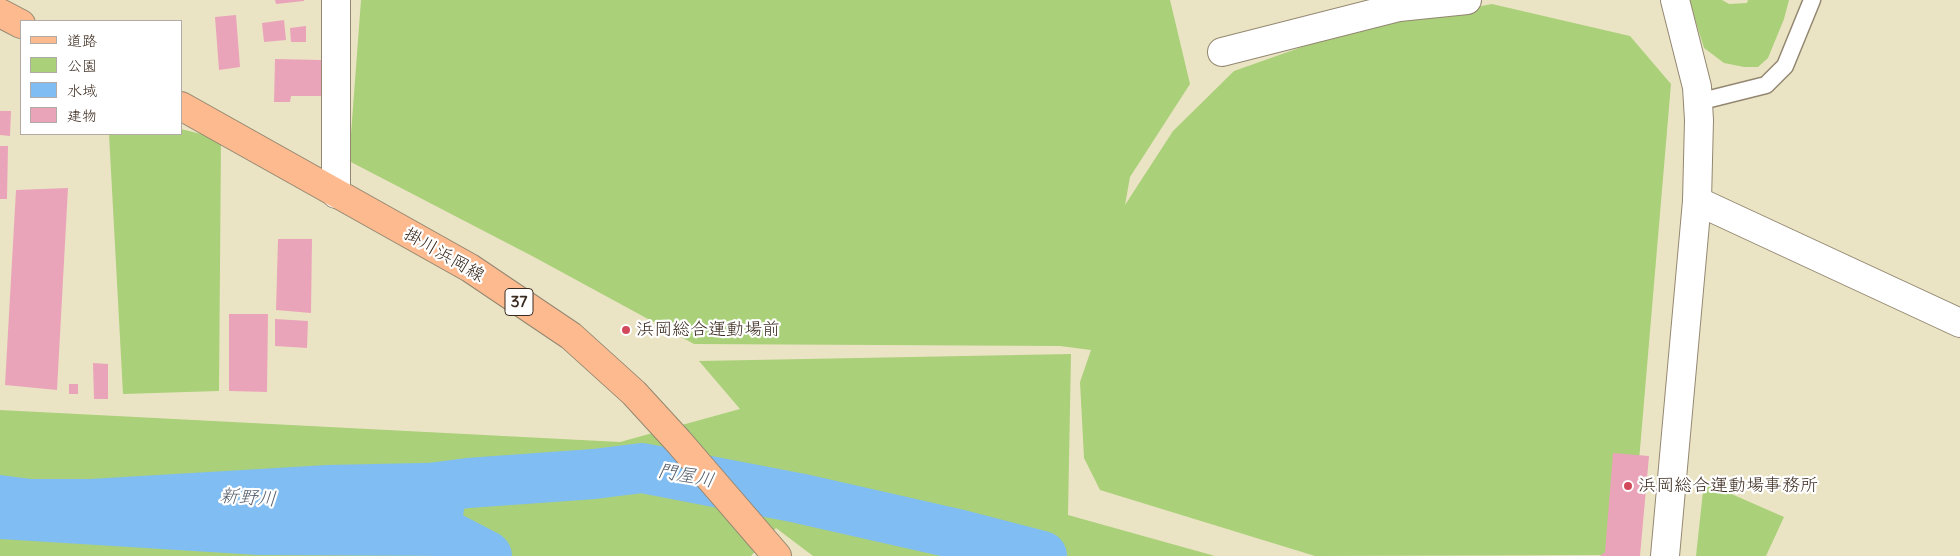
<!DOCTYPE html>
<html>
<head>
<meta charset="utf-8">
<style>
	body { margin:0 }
	#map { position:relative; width:1960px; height:556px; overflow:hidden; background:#ebe4c4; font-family:Delius,"Klee One",sans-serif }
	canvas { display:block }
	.legend { position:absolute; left:20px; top:20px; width:162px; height:115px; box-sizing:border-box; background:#fff; border:1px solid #b1aaa5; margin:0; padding:6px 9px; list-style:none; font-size:15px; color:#3b2a1e }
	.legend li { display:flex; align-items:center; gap:10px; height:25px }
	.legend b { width:25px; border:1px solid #b1aaa5 }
</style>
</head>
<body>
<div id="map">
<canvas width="1960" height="556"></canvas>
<ul class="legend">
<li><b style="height:6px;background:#fcba8e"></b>道路</li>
<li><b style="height:14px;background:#aad07a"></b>公園</li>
<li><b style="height:14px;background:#80bdf3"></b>水域</li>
<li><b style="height:14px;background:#eaa4b9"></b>建物</li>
</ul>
</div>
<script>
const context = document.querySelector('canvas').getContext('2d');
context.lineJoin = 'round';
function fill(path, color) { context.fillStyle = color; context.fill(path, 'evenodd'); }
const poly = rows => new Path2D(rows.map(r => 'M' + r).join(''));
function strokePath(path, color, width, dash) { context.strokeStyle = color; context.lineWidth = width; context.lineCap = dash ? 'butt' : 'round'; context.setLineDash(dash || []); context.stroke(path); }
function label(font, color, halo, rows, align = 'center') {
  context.font = font + ' Delius,"Klee One",sans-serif'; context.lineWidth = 4.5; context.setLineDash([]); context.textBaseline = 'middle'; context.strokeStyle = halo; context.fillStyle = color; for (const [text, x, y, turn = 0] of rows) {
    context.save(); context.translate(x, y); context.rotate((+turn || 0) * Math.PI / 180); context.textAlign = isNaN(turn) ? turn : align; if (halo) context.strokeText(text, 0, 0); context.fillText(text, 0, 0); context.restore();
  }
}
fill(poly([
	[361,0,1170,0,1190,84,1130,177,1125,205,1173,131,1234,71,1347,31,1492,4,1630,36,1671,84,1631,555,1315,556,1100,490,1084,458,1080,382,1091,350,1060,346,694,344,534,257,349,161],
	[1689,0,1722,0,1729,4,1747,3,1748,0,1789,0,1784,19,1768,58,1758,67,1744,67,1724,63,1704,48],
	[181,129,221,139,219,391,123,394,109,134,181,134],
	[1071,354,1068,515,1215,556,813,556,776,528,751,556,0,556,0,410,620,442,740,409,699,361],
	[1704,482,1784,517,1766,556,1696,556]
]), '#aad07a');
fill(poly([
	[470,462,458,556,258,555,0,539,0,475,31,479,90,479,327,465]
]), '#80bdf3');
strokePath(poly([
	[399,492,468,483,594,474,642,468,798,498,961,535,1042,556],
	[395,519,439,531,487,556]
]), '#80bdf3', 50);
fill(poly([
	[275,0,304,0,304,1,276,4],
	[236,15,240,67,219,70,215,17],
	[284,20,286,40,264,42,262,23],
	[306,26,306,42,291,42,290,28],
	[275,59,321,60,321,96,291,96,290,102,274,102],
	[0,111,11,111,10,136,0,135],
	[0,146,8,146,7,199,0,199],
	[68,188,57,390,5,385,16,190],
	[278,239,312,239,311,313,276,310],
	[229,314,268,314,267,392,229,391],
	[275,319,308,321,307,348,275,346],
	[93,363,108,364,108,399,94,399],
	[69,384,78,384,78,394,69,394],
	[1613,453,1649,456,1640,556,1600,556,1605,552]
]), '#eaa4b9');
const service = poly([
	[1698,102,1766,85,1785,66,1812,0]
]);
const minor = poly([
	[336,0,336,194],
	[1222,52,1399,7,1467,0],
	[1665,556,1697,201,1699,120,1697,87,1675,0]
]);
const tertiary = poly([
	[1697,201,1960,323]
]);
const primary = poly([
	[0,13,21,24],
	[181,106,470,268,571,336,634,393,678,441,777,556]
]);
strokePath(service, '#938771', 19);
strokePath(minor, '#938771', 30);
strokePath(tertiary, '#938771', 30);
strokePath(primary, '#938771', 30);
strokePath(service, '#fff', 16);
strokePath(minor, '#fff', 28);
strokePath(tertiary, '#fff', 28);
strokePath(primary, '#fcba8e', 28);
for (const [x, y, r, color] of [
	[626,330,5,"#d1495b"],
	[1628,486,5,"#d1495b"]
]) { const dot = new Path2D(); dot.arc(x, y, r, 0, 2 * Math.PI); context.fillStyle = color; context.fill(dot); strokePath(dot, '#fff', 2); }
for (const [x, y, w] of [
	[519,302,28]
]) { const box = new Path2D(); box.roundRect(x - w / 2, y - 13.5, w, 27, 4); context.fillStyle = '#fff'; context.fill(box); strokePath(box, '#3b2a1e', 1); }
label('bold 16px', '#3b2a1e', null, [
	["37",519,302]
]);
label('18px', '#3b2a1e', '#fff', [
	["掛川浜岡線",444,255,30]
]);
label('18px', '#3b2a1e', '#fff', [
	["浜岡総合運動場前",636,330],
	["浜岡総合運動場事務所",1638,486]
], 'left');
label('italic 19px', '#535d69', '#fff', [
	["門屋川",686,476,11],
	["新野川",248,498,4]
]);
</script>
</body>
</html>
